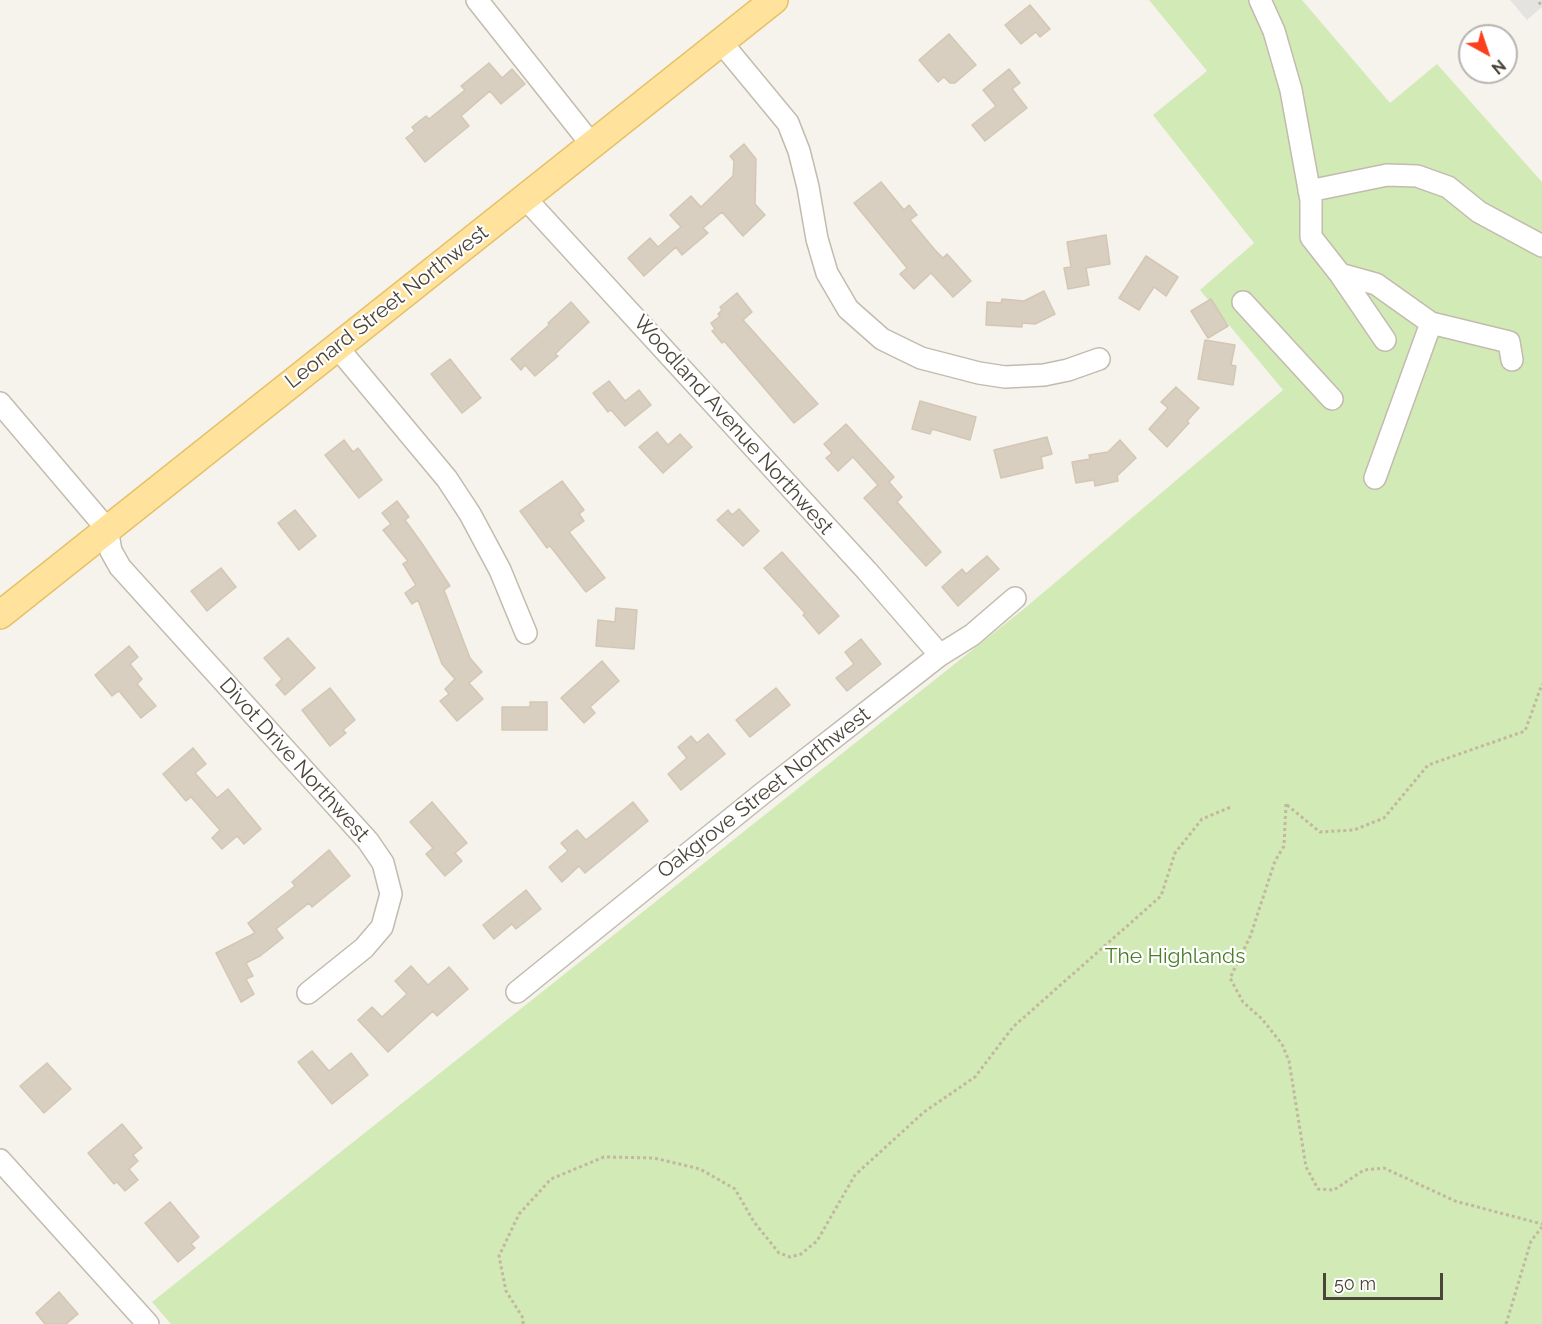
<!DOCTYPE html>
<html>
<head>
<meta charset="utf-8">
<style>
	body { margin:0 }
	#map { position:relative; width:1542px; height:1324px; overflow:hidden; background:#f6f3ec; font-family:Raleway,sans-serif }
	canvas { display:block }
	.north { position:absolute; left:1458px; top:24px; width:60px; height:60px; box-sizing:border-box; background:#fff; border:2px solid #b7b4b0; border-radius:50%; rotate:140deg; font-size:16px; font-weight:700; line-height:24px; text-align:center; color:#4b4439 }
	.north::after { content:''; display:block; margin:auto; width:21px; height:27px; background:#fc3f1d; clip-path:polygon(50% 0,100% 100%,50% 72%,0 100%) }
	.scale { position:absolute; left:1323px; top:1273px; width:120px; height:27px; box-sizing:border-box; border:3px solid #4b4439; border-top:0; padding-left:8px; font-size:18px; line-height:21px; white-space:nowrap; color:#4b4439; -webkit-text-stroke:4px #fff; paint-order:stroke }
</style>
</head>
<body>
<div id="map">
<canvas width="1542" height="1324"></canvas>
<div class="north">N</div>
<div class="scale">50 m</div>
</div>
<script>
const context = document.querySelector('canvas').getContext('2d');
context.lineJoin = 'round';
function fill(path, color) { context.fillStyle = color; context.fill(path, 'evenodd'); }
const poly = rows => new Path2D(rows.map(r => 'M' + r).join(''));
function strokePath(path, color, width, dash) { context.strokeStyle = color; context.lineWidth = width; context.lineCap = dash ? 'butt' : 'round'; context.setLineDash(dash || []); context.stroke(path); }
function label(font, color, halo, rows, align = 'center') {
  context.font = font + ' Raleway,sans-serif'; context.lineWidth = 4.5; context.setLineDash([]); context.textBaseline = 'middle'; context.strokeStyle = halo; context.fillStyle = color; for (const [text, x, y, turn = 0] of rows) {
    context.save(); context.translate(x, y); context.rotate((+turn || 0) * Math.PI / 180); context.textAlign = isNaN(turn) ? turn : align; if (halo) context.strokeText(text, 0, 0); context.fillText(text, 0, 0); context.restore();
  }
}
fill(poly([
	[1149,0,1302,0,1390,103,1437,64,1542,182,1542,1324,171,1324,152,1302,1025,608,1283,390,1200,290,1254,243,1153,115,1207,71]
]), '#d2eab5');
fill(poly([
	[1510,0,1542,0,1542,7,1527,20]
]), '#e5e3e0');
const building = poly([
	[1030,5,1050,29,1040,37,1036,32,1021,44,1005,25,1030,5],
	[949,34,976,65,955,83,950,83,944,77,938,82,919,60,949,34],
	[489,63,502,78,512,69,525,84,501,104,490,91,461,116,469,126,425,162,406,138,415,131,412,127,426,116,429,119,465,90,461,86,489,63],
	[1009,69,1020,83,1012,89,1027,108,985,141,972,125,996,106,983,90,1009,69],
	[744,144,756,159,755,204,765,215,743,236,722,212,703,228,708,233,682,255,676,247,644,276,628,258,650,238,658,247,681,227,670,215,691,196,701,207,733,176,734,161,730,156,744,144],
	[881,182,904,210,909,205,917,215,910,220,935,250,943,258,947,254,971,281,953,297,931,273,914,289,900,274,907,268,854,203,881,182],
	[1106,235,1110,264,1086,268,1089,285,1068,289,1064,268,1071,267,1067,242,1106,235],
	[1146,256,1178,277,1166,296,1154,287,1139,310,1119,298,1146,256],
	[1044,291,1055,314,1035,324,1022,323,1022,327,986,325,987,302,1001,303,1002,299,1024,301,1044,291],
	[737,293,752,312,743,320,818,404,794,423,724,341,722,343,712,331,715,329,711,323,720,316,718,314,722,310,720,307,737,293],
	[1211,299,1228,326,1208,338,1191,311,1211,299],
	[571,302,589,322,555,354,558,356,535,376,525,365,521,370,511,359,549,325,548,323,571,302],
	[1205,340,1235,345,1231,365,1236,366,1233,385,1198,379,1205,340],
	[450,359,481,398,462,413,431,374,450,359],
	[609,381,625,401,639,390,651,405,625,426,611,410,608,412,593,393,609,381],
	[1176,387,1199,408,1187,421,1189,423,1167,447,1149,429,1168,408,1161,402,1176,387],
	[920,401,976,417,970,440,932,429,930,434,912,429,920,401],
	[846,424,894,477,889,482,902,497,897,502,941,552,926,566,864,498,878,485,853,457,838,471,826,458,832,453,824,444,846,424],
	[657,432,668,445,680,434,692,447,663,473,639,447,657,432],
	[1047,437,1052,454,1041,457,1043,468,1001,478,994,450,1047,437],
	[344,440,353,452,358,448,382,480,359,498,325,455,344,440],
	[1120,440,1136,458,1117,476,1118,481,1095,486,1094,480,1076,483,1072,462,1090,459,1089,455,1108,452,1120,440],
	[562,481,584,510,579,514,584,521,569,532,605,578,586,592,550,546,547,548,520,511,562,481],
	[397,501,409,517,405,520,421,542,450,586,444,590,470,658,482,672,469,683,483,699,457,721,440,701,449,694,445,689,455,679,442,664,418,600,412,604,405,593,416,585,403,564,408,561,383,530,391,524,382,513,397,501],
	[739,509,759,531,743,546,717,520,728,510,732,515,739,509],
	[295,510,316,536,299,550,278,523,295,510],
	[782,552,839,616,819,634,803,615,805,613,764,568,782,552],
	[987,556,999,569,958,606,942,587,962,569,966,574,987,556],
	[221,568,236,587,207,611,191,591,221,568],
	[616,608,637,610,634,649,596,646,598,620,615,622,616,608],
	[288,638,315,668,285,695,276,685,282,679,264,658,288,638],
	[861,639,881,664,847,691,836,678,854,664,845,652,861,639],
	[129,646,138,657,130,664,142,679,137,684,156,706,141,718,119,691,112,696,95,675,129,646],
	[602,661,619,681,590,707,595,713,584,723,561,698,602,661],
	[330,688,355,720,343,730,346,733,330,746,302,710,330,688],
	[776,688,790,705,750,737,736,720,776,688],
	[530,702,547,702,547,730,502,730,502,707,530,707,530,702],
	[708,734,725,754,681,790,668,774,687,758,678,747,691,736,697,743,708,734],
	[193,748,206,764,195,773,217,798,228,789,261,829,244,844,237,836,222,849,212,838,220,830,191,797,186,801,163,774,193,748],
	[432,802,467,843,455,853,462,861,445,876,426,854,433,848,410,822,432,802],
	[633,802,648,821,585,873,579,866,562,882,549,867,568,851,561,843,577,830,586,840,633,802],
	[329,850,350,876,312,907,309,903,276,929,283,938,260,956,246,963,253,976,246,979,254,994,241,1002,216,953,255,933,248,923,295,886,292,882,329,850],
	[526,890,541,909,516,929,512,924,494,939,483,925,526,890],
	[411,966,428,985,449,967,468,989,437,1016,433,1011,388,1052,358,1020,372,1007,382,1017,407,994,395,981,411,966],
	[312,1051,329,1071,351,1053,368,1075,332,1104,298,1062,312,1051],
	[47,1063,71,1089,44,1113,20,1086,47,1063],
	[122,1124,142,1148,133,1155,138,1161,129,1169,138,1180,125,1191,117,1182,114,1184,88,1153,122,1124],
	[170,1202,199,1237,191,1244,195,1248,178,1262,145,1223,170,1202],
	[59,1292,78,1314,66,1324,45,1324,36,1313,59,1292]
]);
fill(building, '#d8cfc1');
strokePath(building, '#d3c7b4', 1.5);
const minor = poly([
	[477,0,592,145],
	[1260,0,1274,31,1291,90,1311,200,1311,237,1340,274,1376,284,1431,323,1375,478],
	[721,42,788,123,799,151,808,187,817,239,827,273,848,309,882,339,921,358,979,373,1005,377,1044,375,1068,370,1099,359],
	[1309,191,1387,175,1417,176,1448,187,1479,212,1542,246],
	[525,198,867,571,940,655],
	[1340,274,1385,340],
	[1243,302,1332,399],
	[1431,323,1509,342,1512,360],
	[337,347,447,479,470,514,500,570,526,633],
	[0,403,107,529,111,551,120,567,368,841,383,863,391,894,382,927,364,948,308,993],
	[517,992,763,793,940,655,972,635,1015,598],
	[0,1160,148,1324]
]);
const major = poly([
	[0,615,774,0]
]);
strokePath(minor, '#c2bbae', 24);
strokePath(major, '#e6c16a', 30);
strokePath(poly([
	[1539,2,1542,7],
	[1286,804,1284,846,1275,861,1250,937,1230,978,1243,1002,1262,1019,1282,1044,1289,1061,1306,1167,1318,1189,1334,1190,1364,1170,1384,1168,1455,1201,1542,1224],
	[1287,805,1320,832,1354,830,1384,818,1428,765,1525,731,1542,684],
	[523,1324,523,1318,506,1291,499,1256,519,1214,551,1179,604,1157,654,1158,700,1169,735,1189,754,1222,779,1253,790,1257,801,1254,817,1241,855,1175,924,1112,975,1077,1013,1027,1161,896,1175,853,1202,819,1231,807],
	[1506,1324,1531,1241,1542,1227]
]), '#c4b79f', 3, [3, 3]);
strokePath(minor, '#fff', 21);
strokePath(major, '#ffe39c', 27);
label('21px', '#4b4439', '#fff', [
	["Leonard Street Northwest",387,307,-38],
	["Woodland Avenue Northwest",733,425,48],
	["Divot Drive Northwest",294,760,48],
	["Oakgrove Street Northwest",764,793,-38]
]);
label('21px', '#4a7f2a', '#fff', [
	["The Highlands",1175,957]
]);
</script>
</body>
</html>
